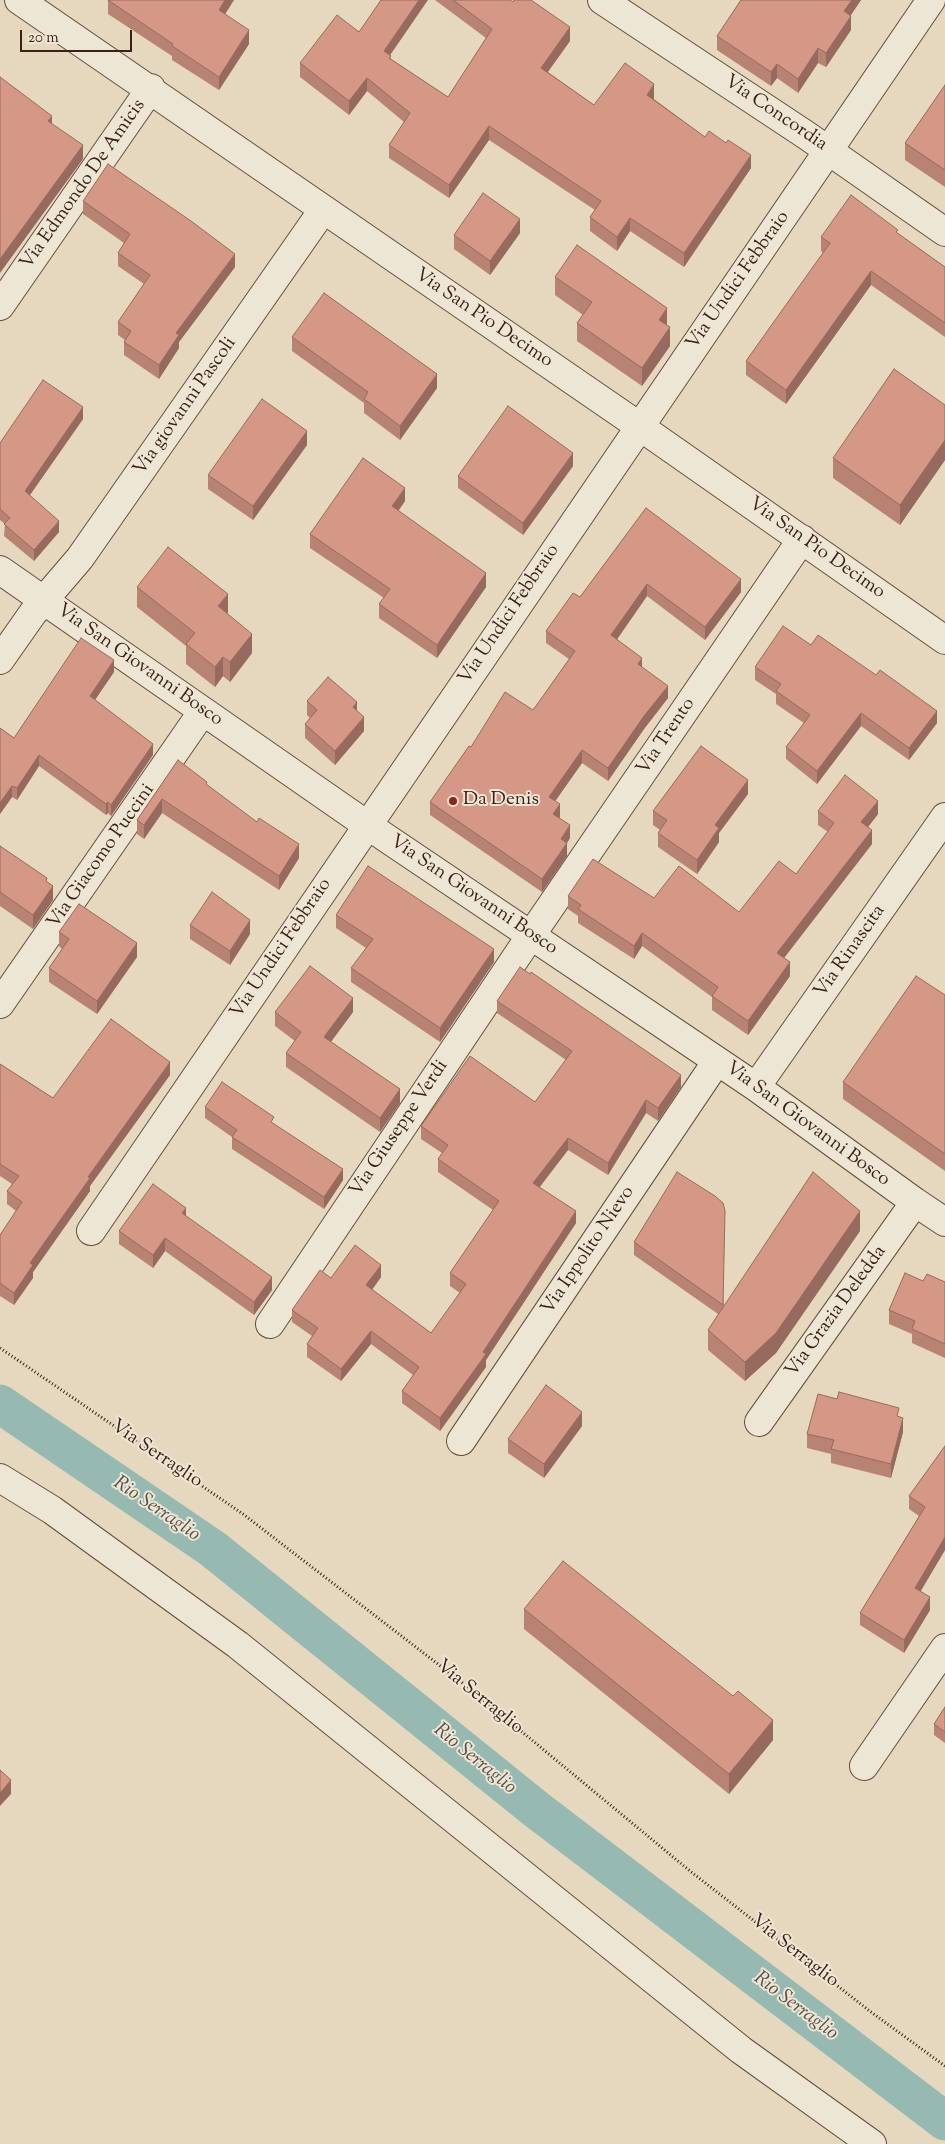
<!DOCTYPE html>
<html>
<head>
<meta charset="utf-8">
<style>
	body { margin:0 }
	#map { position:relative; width:945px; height:2144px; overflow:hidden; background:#e5d8be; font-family:"Sorts Mill Goudy",serif }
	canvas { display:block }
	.scale { position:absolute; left:20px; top:30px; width:112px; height:22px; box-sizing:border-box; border:2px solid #3b2015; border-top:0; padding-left:6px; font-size:15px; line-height:18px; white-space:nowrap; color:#3b2015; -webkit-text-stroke:4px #eee6d5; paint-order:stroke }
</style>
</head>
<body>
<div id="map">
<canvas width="945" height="2144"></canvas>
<div class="scale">20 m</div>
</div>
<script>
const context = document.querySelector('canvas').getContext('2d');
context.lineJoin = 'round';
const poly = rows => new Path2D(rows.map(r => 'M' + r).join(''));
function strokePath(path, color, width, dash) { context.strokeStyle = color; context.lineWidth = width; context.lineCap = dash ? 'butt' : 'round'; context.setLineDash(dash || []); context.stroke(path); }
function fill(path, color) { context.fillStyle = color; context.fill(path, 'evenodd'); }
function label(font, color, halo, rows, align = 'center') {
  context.font = font + ' "Sorts Mill Goudy",serif'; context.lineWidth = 4; context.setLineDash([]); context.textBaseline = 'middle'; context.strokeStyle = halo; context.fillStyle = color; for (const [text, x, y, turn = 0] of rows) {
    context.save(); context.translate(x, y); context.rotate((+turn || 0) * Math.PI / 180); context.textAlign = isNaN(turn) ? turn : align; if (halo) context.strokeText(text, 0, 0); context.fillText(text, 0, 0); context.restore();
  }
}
strokePath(poly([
	[0,1404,213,1549,537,1810,945,2121]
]), '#96bab2', 39);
const street = poly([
	[19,0,639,426,945,640],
	[602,0,806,135,945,232],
	[0,306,151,88],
	[0,570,367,825,756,1087,915,1202,945,1222],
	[0,660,33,613,80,558,323,210],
	[0,1004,203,711],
	[756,1087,945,817],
	[91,1231,931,0],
	[270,1324,523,947,802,539],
	[759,1422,915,1202],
	[461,1441,717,1061],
	[0,1478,52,1510,238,1645,741,2050,872,2144],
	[864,1766,945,1648]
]);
strokePath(street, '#664e3f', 30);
strokePath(poly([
	[0,1348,243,1514,469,1688,690,1871,871,2012,945,2066]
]), '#3b2015', 3, [1, 2.5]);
strokePath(street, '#eee6d5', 28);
fill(poly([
	[108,0,225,14,249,44,219,90,172,60,172,56,108,14],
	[435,0,510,0,570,41,548,72,594,105,654,98,654,99,705,137,751,168,684,267,630,231,617,251,590,231,590,217,595,210,489,140,449,198,389,158,389,145,404,122,367,91,349,115,300,77,300,63,359,32,390,55,391,59,448,97,486,38],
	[741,0,861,0,851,15,851,30,826,67,818,63,798,93,777,78,771,86,717,50,717,36],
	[945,85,945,187,905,160,905,143],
	[83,201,235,267,179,342,179,348,159,379,124,355,124,342,125,340,118,335,118,322,144,284,118,266,118,253,124,243,83,214],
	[520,233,490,275,454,249,454,235],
	[898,234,945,267,945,337,871,285,786,404,746,375,746,361,823,253,821,251,821,237],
	[555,277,667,325,670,346,642,386,577,341,577,323,583,315,555,295],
	[292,337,437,388,400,440,364,413,364,403,292,351],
	[945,405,945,460,900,525,833,478,833,458],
	[83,419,30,495,59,532,34,561,4,536,5,524,0,520,0,443],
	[307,445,253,520,208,489,208,475],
	[573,466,523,535,458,488,458,476],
	[405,501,398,511,486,587,437,658,379,618,379,604,384,598,310,548,310,534],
	[646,508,741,592,705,640,647,596,617,639,642,667,668,698,644,729,608,781,582,763,555,801,560,817,559,818,570,838,567,843,567,856,542,892,430,815,430,802,471,747,533,710,569,659,546,643,546,631,580,597],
	[137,587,228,614,252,653,230,682,223,676,215,687,186,664,186,646,137,607],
	[811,645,937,723,909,760,861,726,817,784,786,759,786,747,804,723,776,704,776,694,755,680,755,667],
	[114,672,95,700,153,755,111,816,108,813,106,815,39,766,17,800,12,797,0,814,0,728,14,738],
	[307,701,357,711,364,731,335,765,305,738,305,724,310,718,307,715],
	[178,760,207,785,299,858,279,890,162,813,144,839,137,834,137,820],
	[748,794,719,833,719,842,697,874,658,847,658,833,660,830,653,825,653,811],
	[818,811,878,814,868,827,872,844,784,958,790,976,748,1035,712,1010,712,997,642,946,634,959,578,923,578,916,568,909,568,896,654,898,739,912,796,874,828,832,818,825],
	[0,846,47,882,53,900,33,929,0,906],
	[336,915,494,962,440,1042,351,982,351,968,366,948,336,928],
	[190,925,250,934,230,965,190,939],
	[59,932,137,957,97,1014,49,982,49,968,62,949,59,946],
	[945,995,945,1171,843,1099,843,1082],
	[497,1001,681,1087,658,1121,646,1113,608,1175,568,1150,540,1187,576,1223,486,1360,486,1367,440,1431,402,1403,402,1391,413,1375,371,1344,341,1381,307,1357,307,1344,312,1336,292,1322,292,1310,331,1278,381,1277,372,1290,431,1333,460,1293,450,1286,450,1273,493,1210,438,1172,438,1159,442,1153,421,1139,421,1126,535,1102,566,1060,497,1013],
	[275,1012,353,1012,331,1042,400,1103,380,1132,286,1067,286,1053,295,1041,275,1026],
	[0,1064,53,1098,170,1075,90,1186,90,1191,33,1272,33,1278,14,1305,0,1296,0,1235,16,1211,7,1204,7,1191,12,1184,0,1176],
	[205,1107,274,1124,343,1180,324,1209,232,1149,232,1137,205,1118],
	[715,1196,724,1307,860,1231,776,1353,745,1381,708,1350,708,1330,718,1314,634,1255,634,1242],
	[186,1216,272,1290,254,1315,165,1251,153,1268,119,1244,119,1231],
	[923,1281,945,1282,945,1358,912,1343,912,1334,889,1324,889,1310],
	[899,1417,903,1432,891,1478,831,1463,831,1454,807,1448,807,1434],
	[582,1426,544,1478,508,1453,508,1439],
	[945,1446,945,1550,920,1591,930,1610,904,1653,860,1625,860,1613,919,1516,909,1509,909,1496],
	[524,1609,733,1696,773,1740,729,1794,524,1629],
	[945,1707,945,1743,934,1735,934,1724]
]), '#b88373');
fill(poly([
	[225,0,234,0,219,24,219,10],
	[419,0,428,0,384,64,384,51],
	[852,0,861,0,844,25,844,11],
	[851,16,851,30,826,67,826,53],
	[570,27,570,41,541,81,541,68],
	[249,30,249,44,219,90,219,77],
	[818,48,818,63,798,93,798,79],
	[777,64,777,78,771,86,771,72],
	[367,78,367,91,349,115,349,101],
	[654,84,654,98,647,108,647,95],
	[52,116,52,130,48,121],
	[489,126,489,140,449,198,449,185],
	[83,145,83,159,0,273,0,259],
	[751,155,751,168,684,267,684,253],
	[630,218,630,231,617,251,617,237],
	[520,219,520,233,490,275,490,261],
	[235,254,235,267,179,342,179,348,159,379,159,365,176,333],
	[871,271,871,285,786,404,786,390],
	[667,308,667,327,659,320],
	[670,327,670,346,642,386,642,368],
	[437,374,437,388,400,440,400,426],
	[83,407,83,419,25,502,25,491],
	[307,431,307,445,253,520,253,506],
	[945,440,945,460,900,525,900,505],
	[573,453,573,466,523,535,523,523],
	[405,488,405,501,392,520,392,506],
	[59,521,59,532,34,561,34,550],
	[486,573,486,587,437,658,437,645],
	[741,579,741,592,705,640,705,627],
	[647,584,647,596,611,648,611,635],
	[228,594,228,614,218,606],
	[252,634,252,653,230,682,230,662],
	[223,657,223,676,215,687,215,667],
	[642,658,642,671,638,664],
	[114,660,114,672,90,707,90,696],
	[668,686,668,698,644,729,608,781,608,768,644,716],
	[357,702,357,716,353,707],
	[937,711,937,723,909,760,909,748],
	[861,713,861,726,817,784,817,771],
	[364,717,364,731,335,765,335,751],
	[153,744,153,755,111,816,111,805],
	[582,750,582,763,549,810,549,797],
	[39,755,39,766,17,800,17,788],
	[748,780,748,794,719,833,719,842,697,874,697,860,715,825],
	[12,786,12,797,0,814,0,803],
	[162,799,162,813,144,839,144,825],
	[878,801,878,814,861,836,861,822],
	[108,802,108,813,106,815,106,804],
	[560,804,560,817,553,827,553,814],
	[570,825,570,838,561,852,561,839],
	[872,830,872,844,777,967,777,953],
	[567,843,567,856,542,892,542,879],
	[299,844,299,858,279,890,279,876],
	[53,886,53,900,33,929,33,915],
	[250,920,250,934,230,965,230,951],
	[642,933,642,946,634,959,634,946],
	[137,943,137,957,97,1014,97,1001],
	[494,949,494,962,440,1042,440,1028],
	[790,962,790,976,748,1035,748,1021],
	[353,998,353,1012,324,1051,324,1037],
	[170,1062,170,1075,90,1186,90,1191,33,1272,33,1278,14,1305,14,1293,30,1263,88,1177],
	[681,1075,681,1087,658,1121,658,1108],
	[400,1089,400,1103,380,1132,380,1118],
	[646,1100,646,1113,608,1175,608,1163],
	[568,1138,568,1150,533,1195,533,1183],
	[343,1169,343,1180,324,1209,324,1197],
	[186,1208,186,1221,182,1213],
	[576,1211,576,1223,486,1360,486,1367,440,1431,440,1418],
	[860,1211,860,1231,776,1353,745,1381,745,1362],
	[165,1238,165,1251,153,1268,153,1255],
	[381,1265,381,1277,366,1298,366,1285],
	[272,1277,272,1290,254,1315,254,1302],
	[371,1331,371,1344,341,1381,341,1369],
	[582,1412,582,1426,544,1478,544,1464],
	[903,1418,903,1432,891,1478,891,1464],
	[945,1537,945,1550,915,1601,915,1588],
	[930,1597,930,1610,904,1653,904,1640],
	[773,1720,773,1740,729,1794,729,1774],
	[11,1780,11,1794,0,1806,0,1793]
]), '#966a5e');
const building = poly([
	[108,0,225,0,219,10,249,30,219,77,172,46,173,44,108,0],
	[381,0,419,0,384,51,391,56,389,58,448,97,492,29,453,0,510,0,513,2,514,0,531,0,570,27,541,68,594,105,625,63,654,84,647,95,705,137,709,131,726,143,728,140,751,155,684,253,630,218,617,237,590,217,601,201,489,126,449,185,389,145,410,113,367,78,349,101,300,63,337,15,359,32,381,0],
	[741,0,852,0,844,11,851,16,826,53,818,48,798,79,777,64,771,72,717,36,741,0],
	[0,77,52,116,48,121,83,145,0,259,0,77],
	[945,85,945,170,905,143,945,85],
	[108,164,191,221,235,254,176,333,179,335,159,365,124,342,131,331,118,322,150,275,118,253,130,234,83,201,108,164],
	[483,193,520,219,490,261,454,235,483,193],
	[851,195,898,230,896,232,945,267,945,323,871,271,786,390,746,361,830,243,821,237,851,195],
	[577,245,667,308,659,320,670,327,642,368,577,323,592,302,555,277,577,245],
	[324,293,437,374,400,426,364,399,368,392,292,337,324,293],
	[894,369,945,405,945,440,900,505,833,458,894,369],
	[43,380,83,407,25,491,59,521,34,550,4,524,10,518,0,509,0,443,43,380],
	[262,399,307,431,253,506,208,475,262,399],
	[508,406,573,453,523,523,458,476,508,406],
	[363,458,405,488,392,506,486,573,437,645,379,604,390,589,310,534,363,458],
	[646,508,741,579,705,627,647,584,611,635,642,658,638,664,668,686,644,716,608,768,582,750,549,797,560,804,553,814,570,825,561,839,567,843,542,879,430,802,469,746,471,747,505,692,533,710,536,706,575,651,546,631,573,593,580,597,646,508],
	[168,547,228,594,218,606,252,634,230,662,223,657,215,667,186,644,195,633,137,587,168,547],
	[783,626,811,645,818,635,876,675,880,670,937,711,909,748,861,713,817,771,786,747,810,715,776,691,781,684,755,667,783,626],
	[81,638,114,660,90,696,153,744,111,805,108,802,106,804,39,755,17,788,12,786,0,803,0,728,14,738,81,638],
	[328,677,357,702,353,707,364,717,335,751,305,724,317,710,307,701,328,677],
	[701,746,748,780,715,825,719,828,697,860,658,833,667,820,653,811,701,746],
	[178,760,207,782,206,784,257,822,259,818,299,844,279,876,162,799,144,825,137,820,178,760],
	[845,775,878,801,861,822,872,830,777,953,790,962,748,1021,712,996,718,987,642,933,634,946,578,909,581,905,568,896,593,859,654,898,679,866,739,912,779,861,796,874,834,823,818,811,845,775],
	[0,846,47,878,46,881,53,886,33,915,0,892,0,846],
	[368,866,494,949,440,1028,351,968,373,939,336,915,368,866],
	[212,892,250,920,230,951,190,925,212,892],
	[79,904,137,943,97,1001,49,968,69,939,59,932,79,904],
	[310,966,353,998,324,1037,400,1089,380,1118,286,1053,301,1032,275,1012,310,966],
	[520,967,530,974,531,972,681,1075,658,1108,646,1100,608,1163,568,1138,533,1183,576,1211,483,1352,486,1354,440,1418,402,1391,419,1367,371,1331,341,1369,307,1344,318,1328,292,1310,320,1270,331,1278,355,1245,381,1265,366,1285,431,1333,466,1284,450,1273,499,1201,438,1159,448,1145,421,1126,470,1056,535,1102,572,1051,497,1001,520,967],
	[916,976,945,995,945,1154,843,1082,916,976],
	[111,1019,170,1062,88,1177,90,1178,30,1263,33,1265,14,1293,0,1283,0,1235,22,1202,7,1191,19,1176,0,1164,0,1064,53,1098,111,1019],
	[222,1082,274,1117,271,1122,343,1169,324,1197,232,1137,237,1130,205,1107,222,1082],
	[677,1172,715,1196,723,1203,725,1211,723,1305,634,1242,677,1172],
	[813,1172,860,1211,776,1333,745,1362,708,1330,813,1172],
	[153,1184,186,1208,182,1213,272,1277,254,1302,165,1238,153,1255,119,1231,153,1184],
	[905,1273,923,1281,927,1274,945,1282,945,1344,912,1329,915,1321,889,1310,905,1273],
	[546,1385,582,1412,544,1464,508,1439,546,1385],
	[839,1392,899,1408,897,1416,903,1418,891,1464,831,1449,834,1440,807,1434,818,1394,837,1399,839,1392],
	[945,1446,945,1537,915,1588,930,1597,904,1640,860,1613,925,1507,909,1496,945,1446],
	[563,1561,733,1696,738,1691,773,1720,729,1774,524,1609,563,1561],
	[945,1707,945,1732,934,1724,945,1707],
	[0,1770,11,1780,0,1793,0,1770]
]);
fill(building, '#d69886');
strokePath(building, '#966a5e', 1);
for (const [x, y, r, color] of [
	[453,801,5,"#8f2418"]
]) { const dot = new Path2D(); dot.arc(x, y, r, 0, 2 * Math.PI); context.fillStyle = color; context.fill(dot); strokePath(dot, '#eee6d5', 2); }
label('19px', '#3b2015', '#eee6d5', [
	["Via Concordia",775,114,34],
	["Via Edmondo De Amicis",84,185,-55],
	["Via Undici Febbraio",739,281,-55],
	["Via San Pio Decimo",483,319,34],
	["Via giovanni Pascoli",186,407,-55],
	["Via San Pio Decimo",816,549,35],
	["Via Undici Febbraio",510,615,-56],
	["Via San Giovanni Bosco",139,666,35],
	["Via Trento",667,737,-56],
	["Via Giacomo Puccini",102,857,-55],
	["Via San Giovanni Bosco",473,896,34],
	["Via Undici Febbraio",282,949,-56],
	["Via Rinascita",851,952,-55],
	["Via San Giovanni Bosco",807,1125,36],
	["Via Giuseppe Verdi",400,1129,-56],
	["Via Ippolito Nievo",589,1251,-56],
	["Via Grazia Deledda",837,1312,-54],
	["Via Serraglio",156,1455,34],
	["Via Serraglio",479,1698,39],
	["Via Serraglio",794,1952,38]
]);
label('19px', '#3b2015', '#eee6d5', [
	["Da Denis",463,801]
], 'left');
label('italic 20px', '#564e44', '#eee6d5', [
	["Rio Serraglio",156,1510,34],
	["Rio Serraglio",474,1760,39],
	["Rio Serraglio",795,2007,37]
]);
</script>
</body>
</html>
